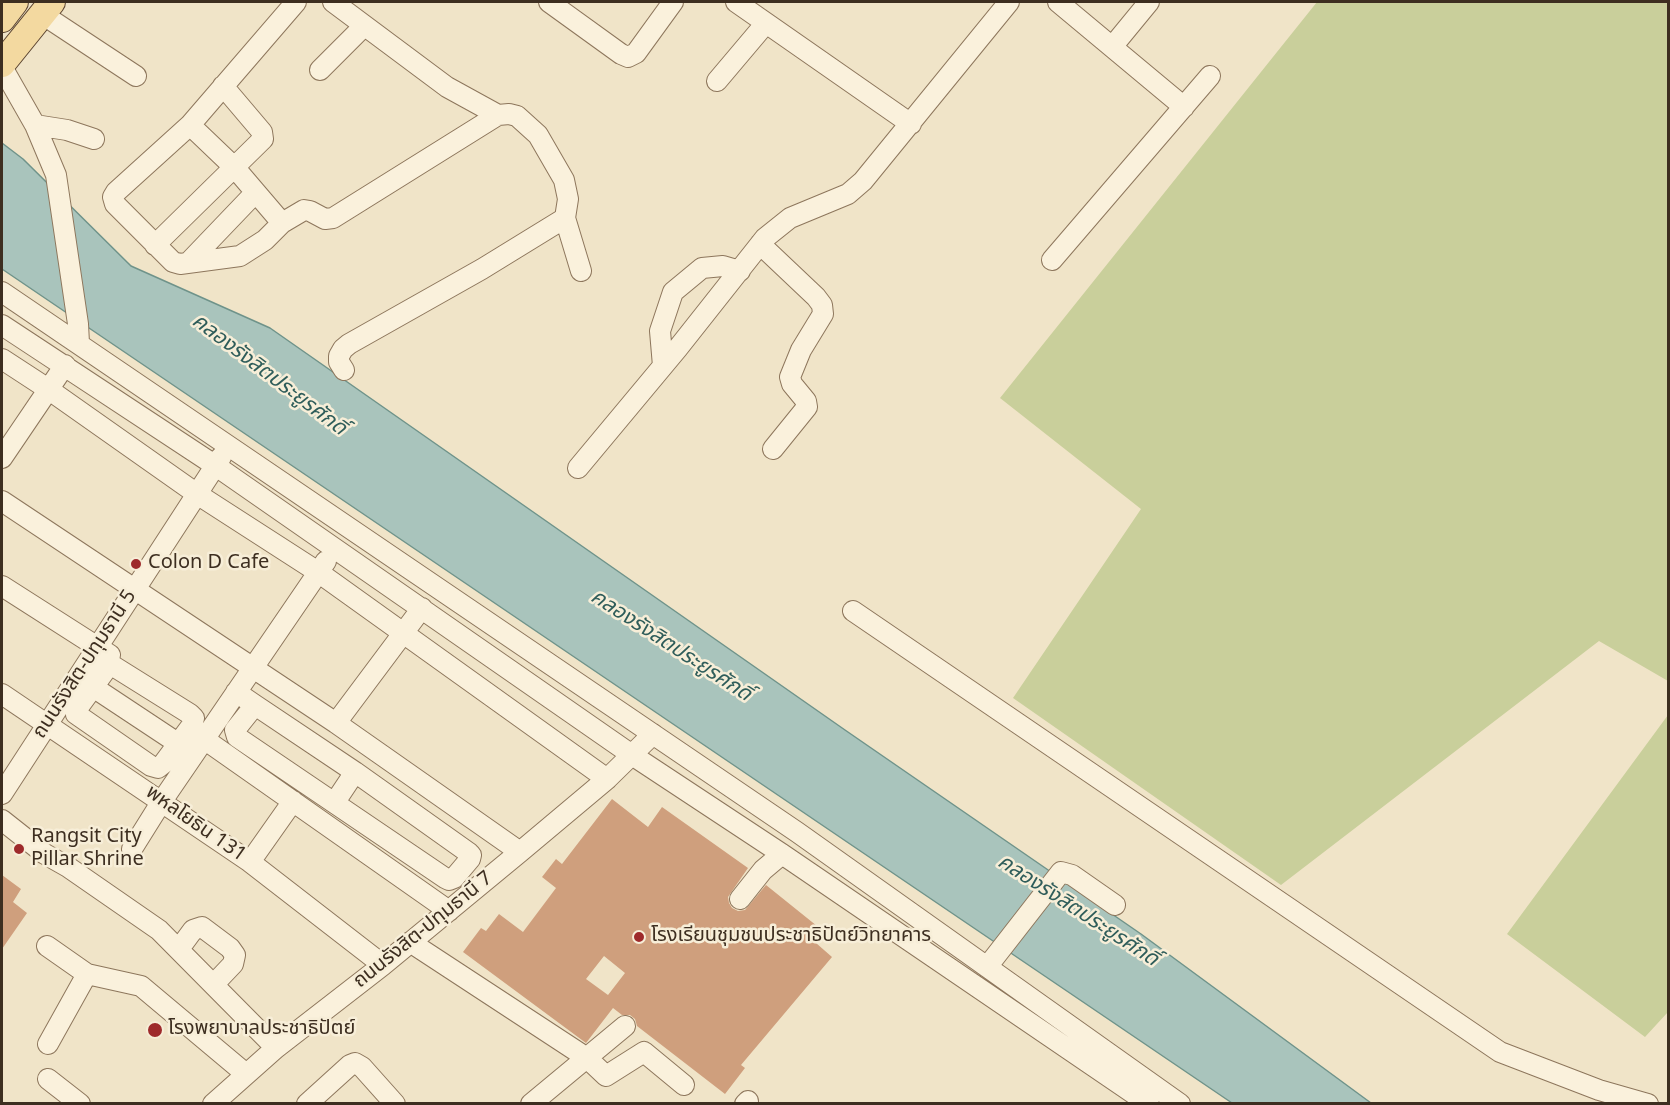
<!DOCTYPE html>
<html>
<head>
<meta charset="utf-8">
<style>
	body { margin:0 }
	#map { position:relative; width:1670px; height:1105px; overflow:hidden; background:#f0e4c8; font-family:Georgia,serif }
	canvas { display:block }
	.frame { position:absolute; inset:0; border:3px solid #3d2e20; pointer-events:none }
</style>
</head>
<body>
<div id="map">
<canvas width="1670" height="1105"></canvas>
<div class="frame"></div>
</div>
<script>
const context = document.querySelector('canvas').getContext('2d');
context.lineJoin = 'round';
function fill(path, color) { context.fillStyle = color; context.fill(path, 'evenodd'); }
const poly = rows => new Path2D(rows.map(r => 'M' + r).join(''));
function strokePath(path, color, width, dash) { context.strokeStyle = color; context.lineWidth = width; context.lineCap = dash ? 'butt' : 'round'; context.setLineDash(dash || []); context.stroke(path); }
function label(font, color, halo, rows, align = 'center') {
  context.font = font + ' Georgia,"Noto Sans Thai",serif'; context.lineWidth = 5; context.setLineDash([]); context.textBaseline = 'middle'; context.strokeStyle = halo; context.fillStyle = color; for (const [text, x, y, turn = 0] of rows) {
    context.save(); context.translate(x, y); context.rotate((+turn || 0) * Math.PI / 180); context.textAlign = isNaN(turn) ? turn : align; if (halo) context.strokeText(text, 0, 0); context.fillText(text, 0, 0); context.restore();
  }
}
fill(poly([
	[1317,2,1668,2,1668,681,1599,641,1281,885,1013,698,1141,509,1000,398],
	[1668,715,1668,1012,1645,1037,1507,934]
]), '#c9cf9b');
const water = poly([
	[2,143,23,159,131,266,270,328,845,730,1141,934,1371,1103,1232,1103,2,269,2,143]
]);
fill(water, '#a9c4bc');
strokePath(water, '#6f938a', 1.5);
fill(poly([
	[612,799,648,827,662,807,748,868,728,897,729,903,732,908,738,911,745,910,766,885,817,926,808,936,832,957,741,1065,745,1068,725,1094,637,1026,635,1019,630,1015,622,1015,613,1008,586,1043,463,952,481,928,486,931,499,914,523,932,556,888,542,877,556,859,562,864],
	[604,956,625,973,608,995,586,979],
	[2,875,21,889,13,902,27,913,2,949]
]), '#cf9f7d');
const minor = poly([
	[296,2,190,125,116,192,113,197,115,204,173,262,180,264,240,256,265,240,282,223,304,210,310,211,325,219,333,218,498,115,509,114,517,116,538,135,564,180,568,199,565,218,482,269,349,344,343,349,339,356,339,362,344,370],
	[333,2,447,87,498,115],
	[549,2,621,54,628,57,636,53,673,2],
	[736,2,911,124],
	[1058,2,1184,107],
	[42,14,136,76],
	[1112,47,1149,2],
	[2,67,35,125,56,175,78,324,79,343],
	[320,70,364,26],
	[717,81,766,23],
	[35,125,67,130,94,139],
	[190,125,235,168,282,223],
	[565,218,581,271],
	[760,244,816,297,822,305,823,314,801,350,790,377,792,384,806,401,807,407,773,449],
	[155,245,263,139,262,132,223,86],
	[1052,260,1210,76],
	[188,263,255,193],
	[2,292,797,832,1180,1104],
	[2,325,216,466,632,755,782,854,1149,1104],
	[2,359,48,389,197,494,318,572,607,779],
	[663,366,660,331,673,292,702,268,723,266,740,271],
	[2,458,65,365],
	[578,468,678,348,765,238,790,218,848,194,863,181,1009,2],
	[2,501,336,723,520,852],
	[2,586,110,655],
	[853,611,1500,1052,1599,1090,1648,1104],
	[94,654,190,714,194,718,192,725,163,764,158,768,151,766,76,714,77,709,110,664],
	[93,687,179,744],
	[236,692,255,705,355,772,469,853,471,855,470,859,454,878,449,880,445,878,237,737,235,730,255,705],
	[2,694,250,862,383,965],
	[336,723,422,608],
	[204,739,449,911],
	[2,794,221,457],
	[335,802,355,772],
	[2,820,45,854,68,867,159,930,276,1048],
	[132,849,162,801,326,561],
	[250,862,293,801],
	[740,899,763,870,782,854],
	[410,942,587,1058,606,1076,644,1052,684,1085],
	[47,946,87,974,141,986,246,1074],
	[179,949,193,930,202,927,230,948,235,955,233,964,214,984],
	[987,967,1061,872,1072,875,1115,905],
	[48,1044,87,974],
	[48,1079,80,1104],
	[213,1104,276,1048,383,965,520,852,607,779,653,734],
	[307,1104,350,1065,355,1063,362,1067,395,1104],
	[531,1104,625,1026],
	[745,1104,748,1101]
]);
const major = poly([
	[2,19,15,2],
	[2,64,52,2]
]);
strokePath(minor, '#8d765c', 22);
strokePath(major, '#5b4430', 28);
strokePath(minor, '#faf1dc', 20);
strokePath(major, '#f3d9a0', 26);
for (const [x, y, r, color] of [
	[136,564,6,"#9e2a2b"],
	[19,849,6,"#9e2a2b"],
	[639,937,6,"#9e2a2b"],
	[155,1030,8,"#9e2a2b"]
]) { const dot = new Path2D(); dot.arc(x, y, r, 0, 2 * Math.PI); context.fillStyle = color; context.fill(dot); strokePath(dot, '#f7eed8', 2); }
label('20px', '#3d2e20', '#f7eed8', [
	["Colon D Cafe",148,564],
	["Rangsit City",31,838],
	["Pillar Shrine",31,861],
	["โรงเรียนชุมชนประชาธิปัตย์วิทยาคาร",651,937],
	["โรงพยาบาลประชาธิปัตย์",168,1030]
], 'left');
label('20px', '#3d2e20', '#f7eed8', [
	["ถนนรังสิต-ปทุมธานี 5",86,665,-57],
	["พหลโยธิน 131",195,825,35],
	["ถนนรังสิต-ปทุมธานี 7",424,931,-39]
]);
label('italic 21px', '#2f5d5a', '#f7eed8', [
	["คลองรังสิตประยูรศักดิ์",268,376,37],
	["คลองรังสิตประยูรศักดิ์",670,647,33],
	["คลองรังสิตประยูรศักดิ์",1077,912,33]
]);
</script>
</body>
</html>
